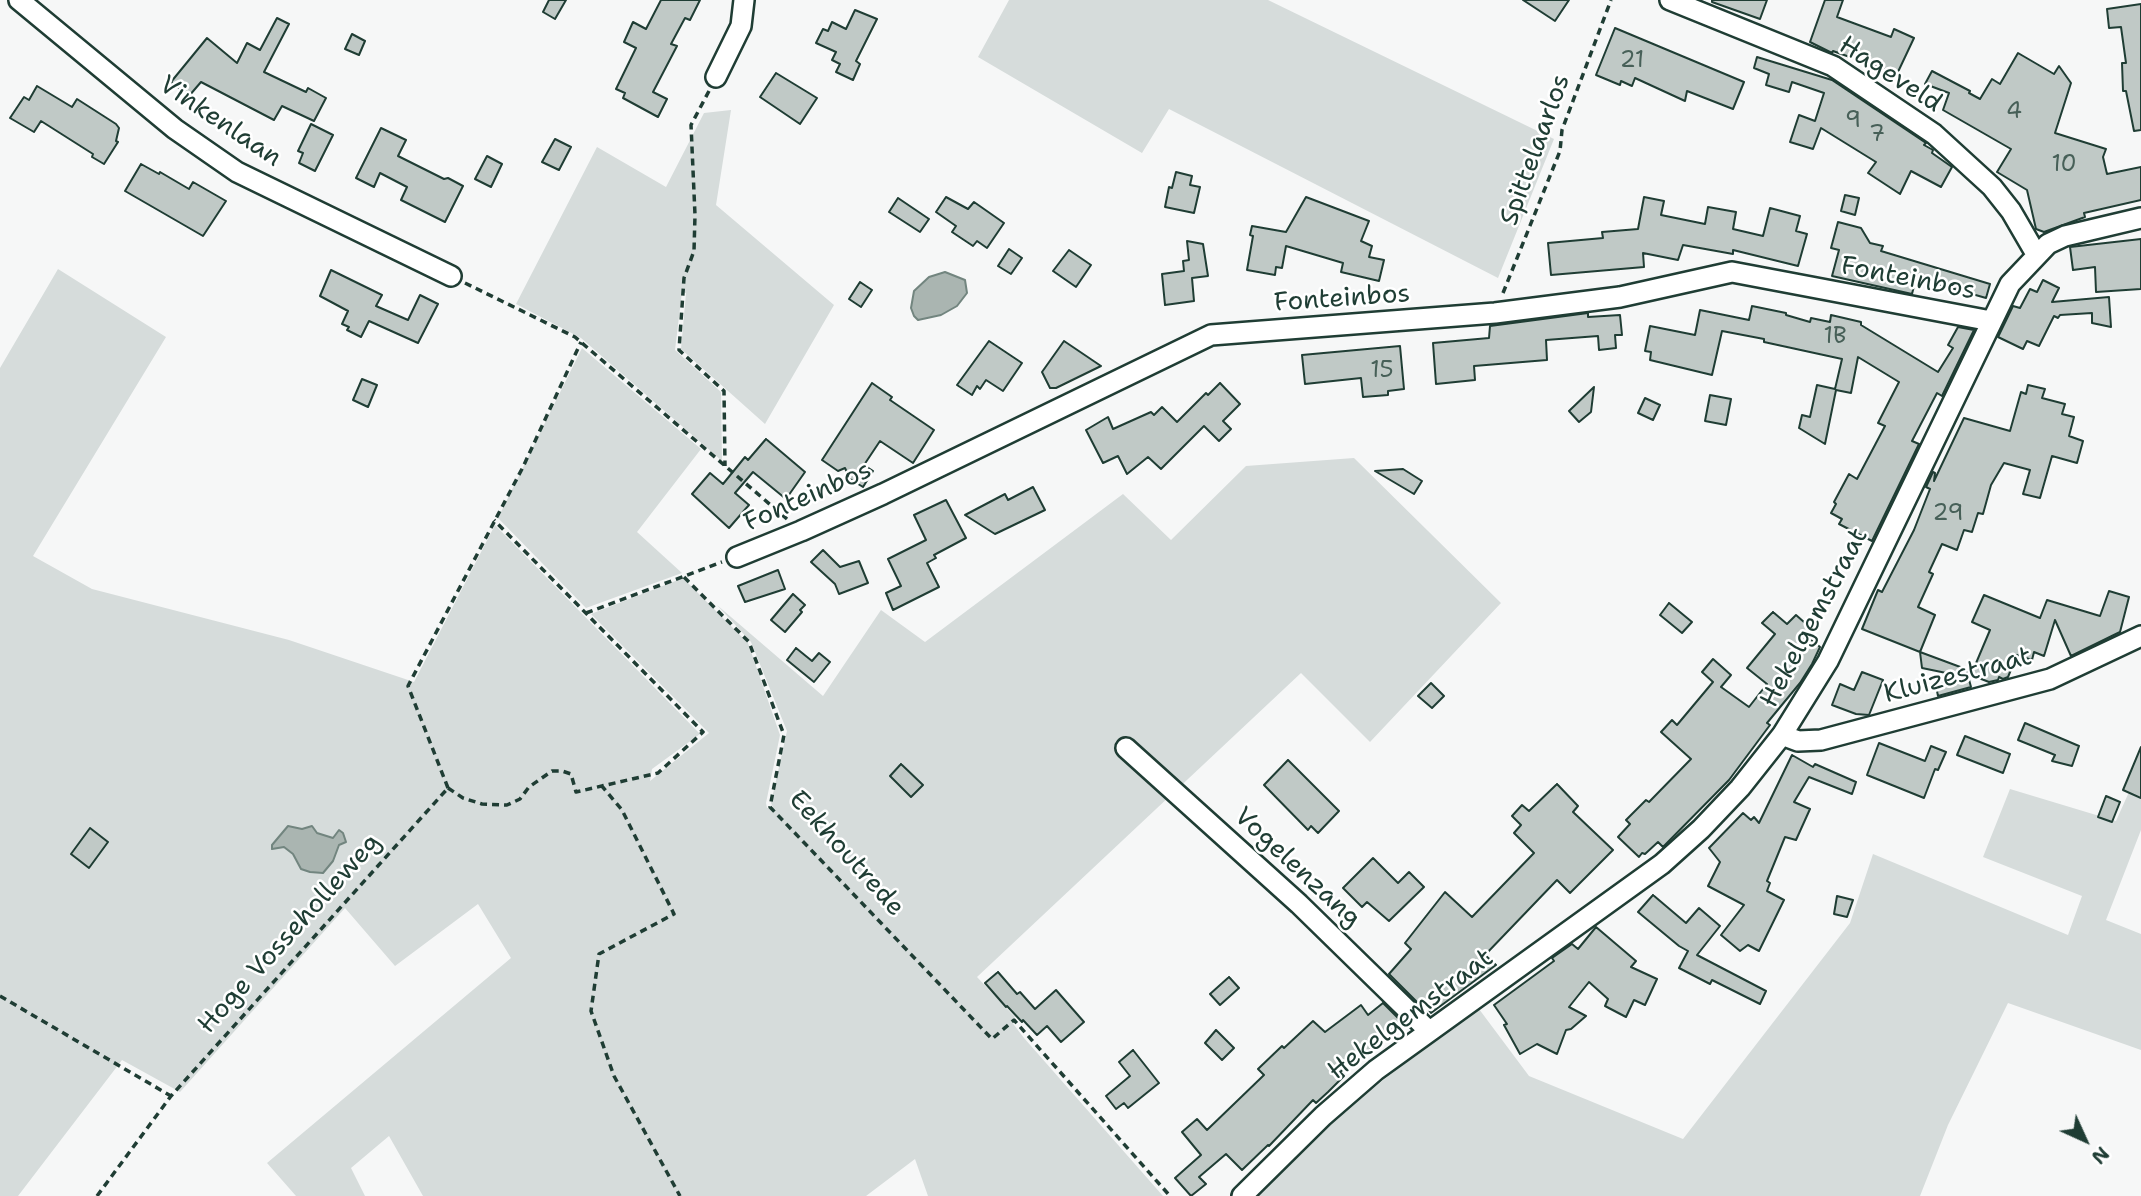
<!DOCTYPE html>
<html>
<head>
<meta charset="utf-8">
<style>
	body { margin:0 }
	#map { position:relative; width:2141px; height:1196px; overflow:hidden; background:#f6f7f7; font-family:"Shantell Sans",sans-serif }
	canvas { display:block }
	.north { position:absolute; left:2050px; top:1105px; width:70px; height:70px; -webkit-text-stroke:5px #fff; paint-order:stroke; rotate:135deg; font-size:19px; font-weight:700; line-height:28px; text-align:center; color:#1f3d34 }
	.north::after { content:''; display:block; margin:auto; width:24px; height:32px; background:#1f3d34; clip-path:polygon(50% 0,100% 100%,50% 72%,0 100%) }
</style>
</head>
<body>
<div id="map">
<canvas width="2141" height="1196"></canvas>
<div class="north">N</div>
</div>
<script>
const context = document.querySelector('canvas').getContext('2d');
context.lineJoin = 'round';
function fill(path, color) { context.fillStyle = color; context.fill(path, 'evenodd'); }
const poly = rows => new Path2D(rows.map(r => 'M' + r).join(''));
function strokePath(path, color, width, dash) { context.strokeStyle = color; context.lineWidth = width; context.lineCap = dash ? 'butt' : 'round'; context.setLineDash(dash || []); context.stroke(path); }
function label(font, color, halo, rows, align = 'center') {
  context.font = font + ' "Shantell Sans",sans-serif'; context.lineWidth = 5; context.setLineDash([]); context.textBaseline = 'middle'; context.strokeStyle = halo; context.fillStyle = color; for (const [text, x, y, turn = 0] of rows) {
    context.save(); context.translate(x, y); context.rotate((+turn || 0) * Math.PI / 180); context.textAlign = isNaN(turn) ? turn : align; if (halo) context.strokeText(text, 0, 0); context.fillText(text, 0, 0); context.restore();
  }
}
fill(poly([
	[1009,0,1268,0,1554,139,1498,278,1169,109,1142,153,978,57],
	[731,110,716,205,834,305,765,424,681,349,686,293,682,292,675,350,721,392,722,461,581,338,516,304,597,147,666,187,704,113],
	[58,269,166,337,33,556,92,589,289,640,414,682,495,525,700,734,652,769,650,781,709,733,591,614,683,578,748,643,780,735,766,803,767,808,773,807,771,803,787,731,751,642,717,605,823,696,881,610,925,642,1123,494,1171,540,1246,466,1354,458,1501,603,1370,742,1301,673,977,977,1015,1017,1011,1021,1024,1038,1163,1196,928,1196,915,1159,866,1196,423,1196,389,1136,351,1168,365,1196,296,1196,267,1163,511,958,478,904,395,966,345,908,180,1092,122,1060,18,1196,0,1196,0,368],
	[582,348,701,449,637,532,682,573,586,608,498,518],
	[2010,789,2116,821,2129,792,2141,796,2141,830,2106,920,2141,934,2141,1050,2008,1003,1948,1125,1920,1196,1257,1196,1298,1153,1353,1104,1428,1045,1479,1009,1529,1076,1683,1139,1850,923,1873,854,2068,935,2082,896,1983,857]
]), '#d6dcdb');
const water = poly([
	[945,272,965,280,967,293,957,306,941,315,918,320,914,316,911,308,914,291,929,277,945,272],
	[288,826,302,829,312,826,317,833,333,838,339,830,343,833,346,842,339,845,333,861,323,873,310,872,301,869,293,854,284,847,272,849,272,845,288,826]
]);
fill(water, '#aab5b1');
strokePath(water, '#72857f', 2);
const building = poly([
	[549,0,566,0,555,19,543,12,549,0],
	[661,0,700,0,690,20,685,18,671,44,677,46,653,92,667,99,658,117,623,98,625,93,616,89,636,48,624,42,633,22,646,29,661,0],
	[1523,0,1569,0,1555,21,1523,0],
	[1712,0,1767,0,1760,19,1712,2,1712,0],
	[1825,0,1843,0,1837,17,1891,37,1894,29,1914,38,1897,74,1833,51,1832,53,1810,42,1825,0],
	[2141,4,2141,130,2134,131,2126,91,2123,91,2122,63,2126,63,2121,27,2109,28,2107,9,2141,4],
	[855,10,877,19,856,61,860,64,853,80,836,72,840,64,832,60,836,52,816,43,823,29,828,31,832,22,846,29,855,10],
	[277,18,289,24,264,72,306,92,308,88,326,98,314,121,282,106,274,120,201,82,189,96,171,82,207,38,237,63,247,43,260,50,277,18],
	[1615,28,1744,82,1733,109,1687,91,1685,101,1635,78,1632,86,1621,81,1620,85,1596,75,1615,28],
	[352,34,365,41,359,55,345,49,352,34],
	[2018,53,2054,74,2059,66,2071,83,2055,133,2106,149,2103,157,2107,174,2141,167,2141,200,2084,213,2085,217,2044,232,2036,229,2027,190,1997,172,2011,149,1943,110,1949,93,1925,84,1932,71,1970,91,1969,93,1980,99,1992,79,2000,84,2018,53],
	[1757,57,1832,80,1926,143,1924,145,1933,150,1932,153,1952,167,1941,187,1911,171,1900,194,1868,173,1876,162,1821,128,1813,149,1790,142,1799,115,1815,121,1824,93,1792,82,1789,92,1766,85,1769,74,1754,68,1757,57],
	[776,73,817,98,800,124,760,97,776,73],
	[37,86,72,107,77,99,116,124,119,128,116,141,118,142,104,164,92,157,93,154,41,121,34,132,10,118,24,97,29,100,37,86],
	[311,124,333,135,315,171,299,163,303,153,298,151,311,124],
	[381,128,406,140,398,156,444,179,448,178,463,186,445,222,401,200,407,187,380,173,374,187,356,178,381,128],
	[555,139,571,147,559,170,542,162,555,139],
	[487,156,502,164,491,187,475,179,487,156],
	[141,164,159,174,160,172,189,189,193,182,226,201,203,236,125,191,141,164],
	[1176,172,1192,176,1190,185,1200,187,1194,213,1165,207,1169,187,1172,188,1176,172],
	[1845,195,1859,198,1855,215,1841,211,1845,195],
	[946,197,968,209,974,202,1004,223,987,248,977,241,973,246,952,232,956,226,936,212,946,197],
	[1306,197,1369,221,1361,241,1372,246,1369,257,1384,260,1379,281,1341,272,1343,263,1286,246,1282,268,1276,267,1275,275,1247,270,1253,236,1250,235,1252,226,1286,232,1306,197],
	[1644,197,1664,201,1661,215,1705,224,1708,207,1736,212,1733,229,1763,236,1770,208,1800,216,1796,231,1807,234,1798,266,1733,250,1733,254,1683,245,1678,260,1643,253,1644,267,1551,275,1548,243,1603,238,1602,232,1638,229,1644,197],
	[898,198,929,219,920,232,889,212,898,198],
	[1838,222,1861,228,1870,243,1883,246,1881,251,1990,284,1986,298,1916,278,1912,294,1832,276,1839,250,1831,248,1838,222],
	[2141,239,2141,289,2096,292,2095,267,2073,270,2070,247,2141,239],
	[1187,241,1203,244,1208,276,1192,278,1194,301,1165,305,1162,274,1184,271,1183,261,1189,260,1187,241],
	[1009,249,1022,258,1011,274,998,266,1009,249],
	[1069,250,1091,265,1076,287,1053,271,1069,250],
	[331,270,382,295,376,306,408,320,420,295,438,304,418,343,369,321,361,337,347,330,349,327,342,324,348,311,320,296,331,270],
	[2043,280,2059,288,2052,302,2109,297,2111,327,2092,323,2092,313,2060,315,2058,318,2054,316,2039,346,2027,341,2023,349,1998,337,2013,306,2020,308,2030,289,2037,292,2043,280],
	[860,282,872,290,861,307,849,299,860,282],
	[1752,306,1786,313,1786,315,1810,322,1811,318,1830,322,1831,315,1861,322,1861,325,1938,372,1953,348,1948,345,1958,327,1974,330,1942,396,1937,393,1912,441,1919,444,1872,541,1839,524,1842,519,1831,513,1836,504,1834,502,1849,474,1857,479,1885,426,1878,423,1899,382,1858,357,1851,393,1836,390,1825,444,1799,428,1802,415,1810,417,1817,385,1835,389,1842,359,1764,342,1764,339,1722,331,1712,375,1650,360,1651,352,1645,351,1650,326,1695,335,1700,310,1749,320,1752,306],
	[1588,313,1588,317,1620,315,1622,335,1615,335,1616,348,1599,350,1598,336,1546,340,1547,360,1474,366,1475,380,1436,384,1433,343,1489,338,1490,326,1588,313],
	[989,341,1022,363,1003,391,986,380,980,389,977,386,972,395,957,385,989,341],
	[1064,341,1101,366,1056,388,1050,388,1042,372,1064,341],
	[1400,346,1404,389,1388,391,1388,395,1363,397,1361,378,1305,384,1302,355,1400,346],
	[362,379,377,385,368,407,353,400,362,379],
	[872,383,892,397,890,400,934,430,913,463,880,441,864,465,873,471,863,487,850,479,845,468,838,471,822,460,872,383],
	[1220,383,1240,404,1223,421,1231,429,1219,441,1204,426,1161,469,1148,457,1127,474,1118,456,1103,463,1086,430,1108,417,1113,429,1151,412,1154,415,1162,407,1177,422,1206,393,1208,395,1220,383],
	[2028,385,2045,389,2042,398,2065,404,2062,414,2074,417,2069,436,2083,441,2077,463,2052,456,2040,498,2023,494,2030,470,2004,463,1991,485,1983,514,1978,513,1972,532,1964,530,1957,550,1942,544,1929,572,1933,574,1918,607,1935,615,1920,652,1862,629,1878,590,1882,592,1914,530,1930,489,1926,487,1933,472,1935,473,1934,481,1964,418,2010,431,2021,392,2026,394,2028,385],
	[1594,387,1591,412,1579,422,1569,411,1594,387],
	[1710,395,1731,399,1726,425,1705,421,1710,395],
	[1645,398,1660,405,1653,420,1638,413,1645,398],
	[766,439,805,472,786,499,753,472,735,493,749,505,729,528,692,494,710,473,723,484,745,457,748,460,766,439],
	[1403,469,1422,481,1414,494,1375,471,1403,469],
	[1033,487,1045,510,995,534,965,515,1005,494,1008,500,1033,487],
	[946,500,966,538,934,555,936,558,927,563,939,587,893,610,886,593,901,586,888,559,926,540,914,515,946,500],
	[823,550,840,567,859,561,868,583,839,594,835,584,811,562,823,550],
	[778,570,785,589,745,602,738,586,778,570],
	[2109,591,2129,597,2120,632,2071,656,2055,620,2044,656,2034,652,2032,660,2017,655,2008,677,2003,679,1999,677,1998,680,1989,682,1971,675,1990,630,1972,622,1984,595,2040,618,2047,600,2100,616,2109,591],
	[793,594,805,605,800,610,802,612,785,632,771,620,793,594],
	[1669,603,1692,622,1682,633,1660,615,1669,603],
	[1773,612,1787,624,1796,615,1813,630,1807,636,1820,647,1812,664,1800,683,1767,723,1770,725,1729,780,1663,847,1658,842,1645,854,1642,853,1639,857,1618,837,1630,824,1626,820,1646,800,1649,802,1691,759,1661,732,1672,720,1677,725,1713,682,1702,672,1713,659,1731,675,1721,687,1749,707,1767,684,1747,668,1775,634,1762,623,1773,612],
	[796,648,812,661,819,653,830,662,814,682,787,660,796,648],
	[1920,652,1963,668,1961,674,1967,672,1971,687,1938,696,1935,681,1956,675,1922,668,1920,652],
	[1862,672,1883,680,1869,715,1856,714,1832,705,1840,684,1854,690,1862,672],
	[1431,683,1444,696,1432,708,1418,696,1431,683],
	[2025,723,2079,746,2072,766,2052,761,2055,755,2018,740,2025,723],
	[1965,736,2010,754,2003,773,1957,755,1965,736],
	[1879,743,1925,761,1931,746,1946,752,1938,770,1935,769,1924,798,1867,775,1879,743],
	[2141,747,2141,798,2123,790,2141,747],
	[1792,755,1813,767,1815,764,1856,782,1852,794,1809,777,1794,802,1810,809,1796,840,1785,837,1767,881,1770,883,1767,891,1784,900,1759,951,1748,945,1740,951,1721,935,1744,905,1708,886,1720,862,1709,848,1743,813,1751,820,1754,817,1759,823,1792,755],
	[1288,760,1339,811,1318,833,1311,826,1308,830,1264,785,1288,760],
	[901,764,923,785,911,797,890,776,901,764],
	[1557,784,1578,806,1573,812,1613,850,1570,893,1557,880,1485,955,1496,965,1431,1013,1426,1006,1423,1008,1389,974,1411,949,1405,943,1445,892,1472,917,1534,853,1514,833,1521,825,1512,816,1522,805,1529,811,1557,784],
	[2106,796,2120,802,2112,822,2098,817,2106,796],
	[90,828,108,842,89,868,71,854,90,828],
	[1373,858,1398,883,1409,872,1424,887,1389,921,1367,902,1362,907,1343,888,1373,858],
	[1653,895,1686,923,1699,908,1720,926,1697,955,1766,991,1760,1004,1712,980,1710,984,1679,968,1688,951,1679,946,1638,912,1653,895],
	[1837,896,1853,900,1847,917,1834,914,1837,896],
	[1596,927,1636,961,1631,967,1657,979,1645,1005,1634,1000,1626,1017,1605,1006,1608,999,1589,982,1569,1007,1586,1016,1571,1029,1566,1030,1557,1054,1537,1044,1520,1054,1504,1025,1507,1024,1494,1005,1554,961,1552,958,1572,944,1578,949,1596,927],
	[998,972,1017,994,1020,992,1035,1009,1056,990,1084,1022,1061,1042,1047,1026,1037,1035,1023,1020,1022,1022,1007,1006,1006,1007,985,983,998,972],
	[1229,977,1239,988,1220,1005,1210,994,1229,977],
	[1383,1003,1404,1024,1340,1072,1344,1076,1328,1092,1316,1103,1313,1100,1269,1146,1268,1145,1242,1170,1226,1154,1199,1177,1206,1184,1191,1196,1175,1178,1201,1155,1182,1132,1197,1119,1207,1130,1264,1075,1258,1069,1282,1046,1284,1048,1313,1021,1325,1032,1361,1005,1368,1015,1383,1003],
	[1216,1030,1234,1048,1222,1060,1205,1043,1216,1030],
	[1133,1050,1159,1083,1128,1108,1124,1103,1116,1109,1106,1096,1130,1076,1119,1062,1133,1050]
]);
fill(building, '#c0c9c6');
strokePath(building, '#1f3d34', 2);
const minor = poly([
	[19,0,175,129,237,172,451,276],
	[1670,0,1833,66,1934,134,1992,187,2011,211,2036,254],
	[716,77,741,26,744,0],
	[737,557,801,531,883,494,1211,335,1495,313,1620,297,1732,272,1991,321],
	[1782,735,1798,741,1821,740,2050,679,2141,636],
	[1126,748,1299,904,1429,1031],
	[1242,1196,1323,1116,1376,1070,1662,864,1701,829,1740,788,1782,735,1828,661,2010,284,2048,244,2065,236,2141,218]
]);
strokePath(minor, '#1f3d34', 24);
strokePath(poly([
	[709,91,691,125,695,215,694,251,684,278,679,350,724,391,725,466],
	[465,283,575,337,787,519],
	[1503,293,1560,151,1562,130,1611,0],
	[684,577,749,642,784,735,770,807,992,1039,1014,1020,1170,1196],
	[586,613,722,562],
	[601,785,622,810,674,914,599,954,591,1011,614,1076,680,1196],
	[448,788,463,798,482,804,507,805,520,799,529,787,552,771,562,771,571,774,576,792,658,773,703,732,494,520],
	[448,788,408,686,523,467,581,342],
	[0,996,171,1096],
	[97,1196,171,1096,448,788]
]), '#1f3d34', 3.5, [7, 5]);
strokePath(minor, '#fff', 19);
label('23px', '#476058', null, [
	["21",1632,61],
	["4",2014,112],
	["9",1853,121],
	["7",1877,135],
	["10",2064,165],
	["1B",1835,337],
	["15",1382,371],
	["29",1948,514]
]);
label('26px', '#1f3d34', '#fff', [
	["Hageveld",1890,75,33],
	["Vinkenlaan",220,122,34],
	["Spittelaarlos",1536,150,-70],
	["Fonteinbos",1908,279,11],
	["Fonteinbos",1342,299,-4],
	["Fonteinbos",808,497,-24],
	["Hekelgemstraat",1815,618,-62],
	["Kluizestraat",1958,676,-15],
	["Eekhoutrede",846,854,48],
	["Vogelenzang",1297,868,43],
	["Hoge Vosseholleweg",290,934,-48],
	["Hekelgemstraat",1411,1015,-37]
]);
</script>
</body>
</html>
